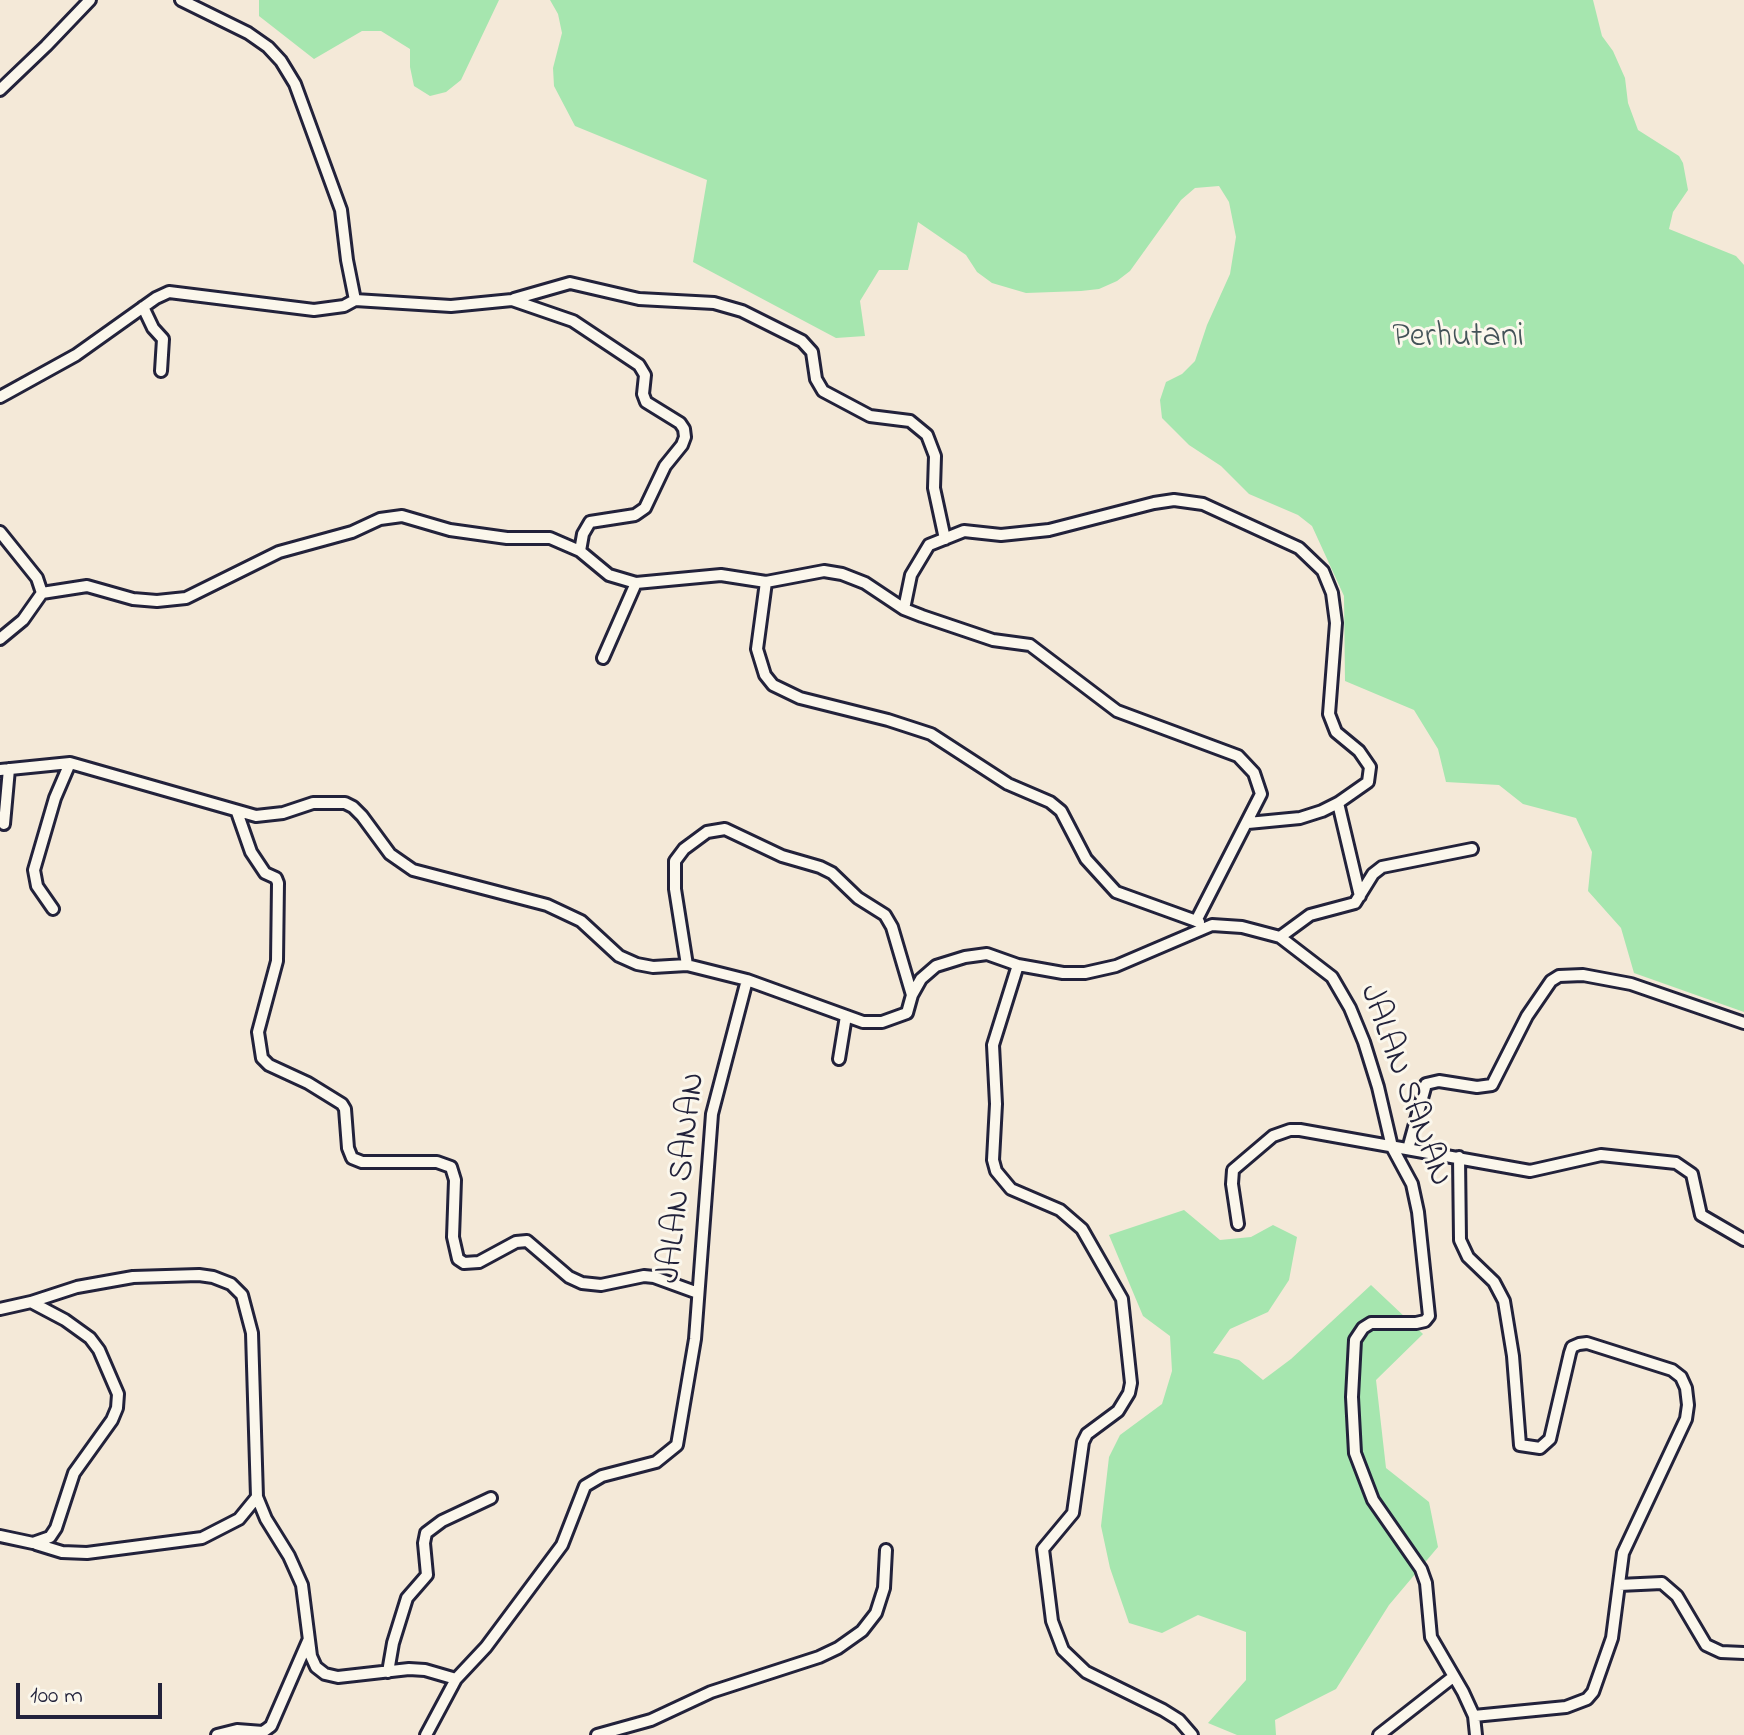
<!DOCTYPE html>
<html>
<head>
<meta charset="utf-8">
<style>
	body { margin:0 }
	#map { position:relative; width:1744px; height:1735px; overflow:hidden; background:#f4e9d8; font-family:"Indie Flower",sans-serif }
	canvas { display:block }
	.scale { position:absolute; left:16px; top:1683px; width:146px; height:36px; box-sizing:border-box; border:4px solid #22223b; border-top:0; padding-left:10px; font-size:24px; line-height:28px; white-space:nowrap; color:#22223b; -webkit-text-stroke:6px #fbf7ec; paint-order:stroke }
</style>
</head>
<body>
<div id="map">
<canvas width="1744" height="1735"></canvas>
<div class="scale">100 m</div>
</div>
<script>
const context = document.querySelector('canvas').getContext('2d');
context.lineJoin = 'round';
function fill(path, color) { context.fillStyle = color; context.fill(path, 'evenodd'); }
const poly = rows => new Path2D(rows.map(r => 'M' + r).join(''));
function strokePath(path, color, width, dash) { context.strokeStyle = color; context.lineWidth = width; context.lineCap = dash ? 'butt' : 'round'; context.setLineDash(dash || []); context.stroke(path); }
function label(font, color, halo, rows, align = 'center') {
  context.font = font + ' "Indie Flower",sans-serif'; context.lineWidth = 6; context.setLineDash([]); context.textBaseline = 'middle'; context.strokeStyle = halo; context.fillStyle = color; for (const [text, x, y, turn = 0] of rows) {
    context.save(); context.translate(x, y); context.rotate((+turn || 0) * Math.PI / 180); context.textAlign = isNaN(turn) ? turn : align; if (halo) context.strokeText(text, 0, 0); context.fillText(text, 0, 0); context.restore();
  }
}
fill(poly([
	[259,0,499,0,461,80,446,92,430,96,414,86,410,67,410,49,381,31,362,31,314,59,259,16],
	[550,0,1593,0,1602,36,1613,51,1625,78,1628,103,1638,130,1679,156,1683,163,1688,190,1673,212,1669,229,1736,256,1744,265,1744,1012,1634,973,1621,928,1588,891,1592,852,1576,818,1523,804,1499,785,1446,782,1438,749,1414,710,1345,681,1344,596,1312,526,1298,515,1249,494,1221,466,1189,445,1162,418,1160,400,1166,382,1182,374,1195,361,1207,325,1230,274,1236,237,1229,202,1219,186,1195,188,1181,200,1130,271,1117,281,1099,289,1081,291,1026,293,992,283,977,272,966,255,918,222,908,270,879,270,860,301,865,336,836,338,693,262,707,180,575,126,554,86,553,68,562,33,558,14],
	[1184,1210,1220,1240,1251,1237,1273,1225,1297,1237,1289,1280,1268,1312,1230,1329,1213,1353,1239,1360,1263,1380,1291,1359,1371,1285,1423,1334,1376,1380,1386,1468,1429,1502,1438,1547,1389,1605,1336,1689,1275,1720,1276,1735,1237,1735,1208,1723,1246,1680,1246,1632,1198,1615,1162,1633,1129,1623,1110,1568,1101,1526,1109,1457,1120,1435,1162,1404,1172,1371,1170,1336,1143,1316,1109,1235]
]), '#a6e6af');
const street = poly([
	[181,0,248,33,268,47,281,61,295,84,341,210,347,260,355,300],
	[0,90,46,46,90,0],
	[514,299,570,283,639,299,714,303,742,311,802,341,812,352,816,379,823,391,870,416,910,421,927,435,935,456,934,488,945,539],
	[143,307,153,328,163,339,161,371],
	[0,397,76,355,156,298,169,292,314,310,344,306,355,300,451,306,512,300,573,321,639,365,645,375,643,394,646,402,680,423,684,429,685,437,682,445,665,466,645,508,635,515,590,522,583,534,580,551],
	[0,532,37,578,42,593,23,620,0,639],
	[766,582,757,649,765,675,773,685,800,698,888,720,931,734,1008,784,1050,802,1061,811,1086,859,1116,892,1199,922],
	[42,593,87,586,133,599,157,601,186,598,279,552,352,532,380,519,402,516,450,530,507,538,550,538,580,551,609,575,636,583,721,575,766,582,824,571,842,574,865,583,904,609,922,616,993,640,1030,645,1117,711,1238,756,1254,773,1261,794,1196,921],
	[904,609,911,575,929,545,964,531,1001,535,1049,530,1154,503,1174,500,1203,504,1299,548,1323,571,1332,593,1336,623,1329,714,1336,732,1359,751,1370,767,1368,782,1338,803,1322,811,1300,818,1248,823],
	[603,658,636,583],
	[0,770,70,763,256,816,283,813,313,803,345,803,353,807,362,816,390,854,413,870,547,905,581,921,619,956,637,964,653,967,687,965,747,980],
	[1338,803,1360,896],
	[237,812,251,852,265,873,276,878,278,883,277,961,258,1032,262,1058,269,1065,308,1083,342,1104,345,1109,348,1148,352,1158,362,1162,437,1162,451,1167,455,1180,453,1237,458,1259,464,1263,479,1262,516,1242,527,1241,569,1277,582,1283,601,1285,644,1276,654,1277,698,1293],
	[4,824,9,769],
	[53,909,37,886,34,870,55,798,70,763],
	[1280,937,1310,915,1355,903,1373,874,1382,867,1472,849],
	[687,965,675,889,675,861,684,849,707,832,725,829,782,856,820,867,832,873,858,898,885,915,892,927,912,995],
	[1018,965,993,1045,996,1104,993,1160,996,1171,1011,1189,1060,1210,1082,1229,1122,1299,1131,1383,1129,1393,1118,1411,1087,1434,1083,1442,1073,1513,1043,1549,1052,1621,1063,1650,1086,1672,1163,1710,1179,1720,1192,1735],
	[839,1059,846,1016],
	[1408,1149,1426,1084,1439,1081,1477,1087,1492,1085,1527,1016,1551,981,1559,976,1583,975,1631,984,1744,1023],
	[1459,1157,1460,1240,1468,1257,1494,1282,1504,1301,1513,1356,1520,1445,1540,1448,1550,1439,1570,1353,1572,1347,1579,1344,1587,1343,1672,1370,1681,1377,1686,1388,1688,1405,1686,1419,1623,1553,1612,1638,1593,1692,1587,1699,1566,1707,1474,1716],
	[1238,1224,1232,1184,1233,1170,1273,1136,1290,1130,1300,1130,1530,1171,1601,1155,1676,1163,1692,1174,1701,1215,1744,1240],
	[31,1302,77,1287,133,1277,199,1275,213,1277,231,1284,242,1295,252,1333,257,1497,266,1519,289,1556,302,1585,311,1656,316,1667,325,1674,338,1677,409,1669,425,1670,456,1679],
	[0,1309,31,1302,65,1320,90,1338,99,1350,118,1394,117,1408,112,1420,74,1473,56,1528,50,1537,33,1543,0,1536],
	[36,1544,62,1552,87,1553,202,1538,239,1519,257,1497],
	[1619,1585,1662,1583,1677,1596,1706,1645,1721,1652,1744,1653],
	[388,1672,393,1643,407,1598,427,1575,424,1543,426,1533,442,1521,491,1498],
	[217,1735,237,1730,263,1732,271,1726,308,1641],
	[426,1735,456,1679,486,1647,562,1545,585,1486,602,1476,656,1462,677,1445,695,1339,712,1114,747,980,863,1022,882,1022,907,1013,912,995,921,979,936,966,965,957,987,954,1018,965,1063,973,1085,973,1116,966,1212,925,1242,927,1280,937,1332,977,1350,1008,1364,1042,1378,1087,1392,1147,1412,1184,1418,1212,1429,1316,1425,1321,1416,1323,1371,1323,1363,1328,1355,1340,1352,1397,1355,1453,1373,1500,1421,1569,1426,1583,1431,1637,1463,1692,1474,1716,1476,1735],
	[597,1735,651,1720,711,1692,819,1657,838,1648,862,1631,876,1613,884,1588,886,1550],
	[1379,1735,1453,1677]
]);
strokePath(street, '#22223b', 16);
strokePath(street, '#fbf7ec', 10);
label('34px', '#435358', '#fbf7ec', [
	["Perhutani",1458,339]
]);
label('34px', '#22223b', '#fbf7ec', [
	["JALAN SANAN",1403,1086,70],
	["JALAN SANAN",684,1178,-83]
]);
</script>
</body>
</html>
